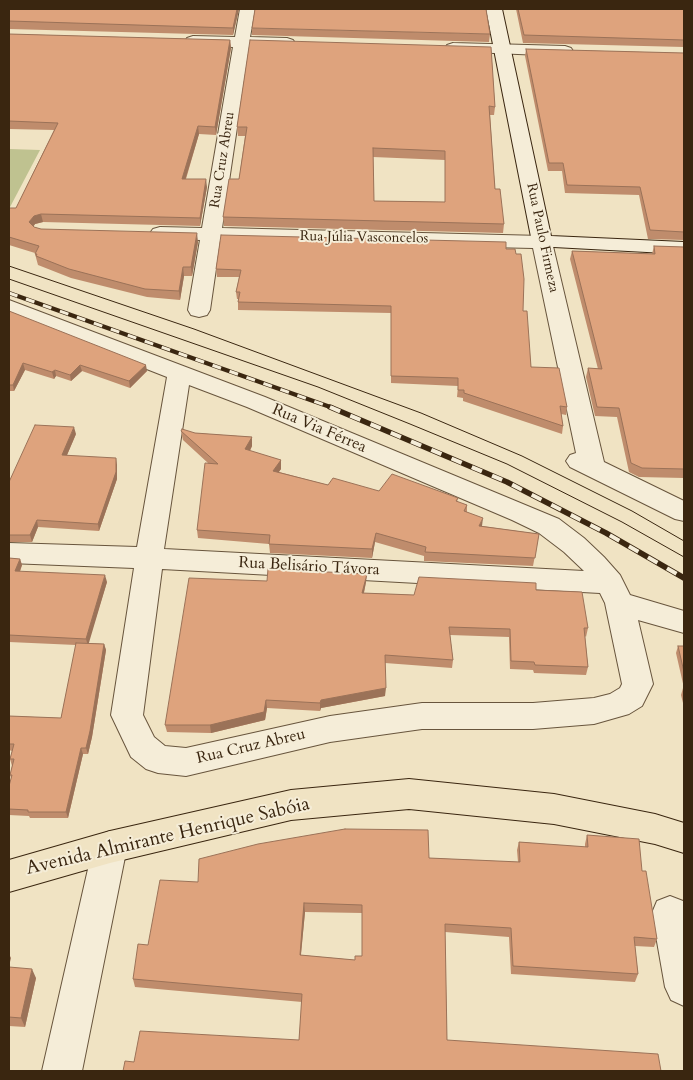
<!DOCTYPE html>
<html>
<head>
<meta charset="utf-8">
<style>
	body { margin:0 }
	#map { position:relative; width:693px; height:1080px; overflow:hidden; background:#f0e3c3; font-family:Cardo,serif }
	canvas { display:block }
	.frame { position:absolute; inset:0; border:10px solid #3a2610; pointer-events:none }
</style>
</head>
<body>
<div id="map">
<canvas width="693" height="1080"></canvas>
<div class="frame"></div>
</div>
<script>
const context = document.querySelector('canvas').getContext('2d');
context.lineJoin = 'round';
function fill(path, color) { context.fillStyle = color; context.fill(path, 'evenodd'); }
const poly = rows => new Path2D(rows.map(r => 'M' + r).join(''));
function strokePath(path, color, width, dash) { context.strokeStyle = color; context.lineWidth = width; context.lineCap = dash ? 'butt' : 'round'; context.setLineDash(dash || []); context.stroke(path); }
function label(font, color, halo, rows, align = 'center') {
  context.font = font + ' Cardo,serif'; context.lineWidth = 4; context.setLineDash([]); context.textBaseline = 'middle'; context.strokeStyle = halo; context.fillStyle = color; for (const [text, x, y, turn = 0] of rows) {
    context.save(); context.translate(x, y); context.rotate((+turn || 0) * Math.PI / 180); context.textAlign = isNaN(turn) ? turn : align; if (halo) context.strokeText(text, 0, 0); context.fillText(text, 0, 0); context.restore();
  }
}
fill(poly([
	[9,149,40,150,9,209]
]), '#bfc290');
const street = poly([
	[240,9,255,9,250,37,287,38,293,40,295,43,293,46,287,48,249,47,222,228,542,236,549,238,552,242,604,462,684,501,684,521,675,519,570,467,566,461,570,455,576,453,533,248,220,241,210,310,207,315,199,317,191,315,188,310,200,240,160,239,153,237,150,233,153,229,160,227,202,228,233,47,193,46,187,44,185,41,187,38,193,36,235,37,240,9],
	[453,43,565,46,571,48,573,51,571,54,565,56,447,51,445,48,447,45,453,43],
	[9,300,265,397,559,519,584,538,604,557,620,575,630,595,684,611,684,633,638,620,653,684,642,706,629,714,594,724,533,729,422,729,330,742,186,776,158,773,146,769,131,757,111,715,134,568,9,563,9,543,137,547,167,377,9,315,9,300],
	[189,385,247,407,512,520,539,533,564,552,584,571,164,549,189,385],
	[162,569,600,593,605,603,622,684,620,688,610,694,594,698,533,703,422,703,330,716,186,748,165,746,154,737,143,715,162,569],
	[110,831,122,836,127,847,82,1071,42,1071,93,847,98,836,110,831],
	[670,896,683,901,684,904,684,1006,671,1000,665,987,652,913,657,901,670,896]
]);
const secondary = poly([
	[486,9,502,9,551,236,684,242,684,254,535,246,532,242,486,9]
]);
const highway = poly([
	[409,779,554,794,655,814,684,823,684,853,655,844,554,824,409,809,291,820,110,863,9,892,9,860,110,831,291,790,409,779]
]);
strokePath(street, '#68553d', 2);
strokePath(secondary, '#3a2610', 2);
strokePath(highway, '#3a2610', 2);
fill(street, '#f5edd8');
fill(secondary, '#f5edd8');
fill(highway, '#f0e3c3');
strokePath(poly([
	[9,266,194,329,421,413,522,456,632,511,684,541],
	[9,279,318,387,410,424,507,464,622,522,684,557]
]), '#3a2610', 1);
const railFar1 = poly([
	[9,293,333,408]
]);
const rail = poly([
	[330,407,507,482,606,533,684,578]
]);
strokePath(railFar1, '#3a2610', 4.5);
strokePath(rail, '#3a2610', 5.5);
strokePath(railFar1, '#f5edd8', 3, [9]);
strokePath(rail, '#f5edd8', 4, [11]);
fill(poly([
	[9,9,239,9,233,35,9,29],
	[516,9,684,9,684,47,523,43],
	[252,28,490,34,489,42,252,35],
	[9,34,230,40,231,48,216,135,199,134,186,179,207,187,200,226,43,222,35,224,33,227,41,229,198,242,192,276,184,276,180,300,147,297,71,278,38,265,35,254,35,253,9,245,9,208,16,208,54,130,9,129],
	[491,47,495,107,494,115,490,115,495,189,504,224,503,233,224,226,223,217,239,179,245,136,238,136,237,127],
	[373,157,445,160,445,202,374,201],
	[526,49,684,53,684,240,648,239,639,195,565,193,562,171,548,171,525,56],
	[654,246,684,247,684,478,639,477,629,472,617,417,595,416,586,377,588,368,598,369,570,259,572,251,652,254],
	[506,249,523,311,531,367,567,407,566,415,561,414,563,426,562,434,463,401,463,398,457,397,458,386,391,383,391,313,238,310,238,299,237,299,236,292,239,277,217,277,216,269],
	[9,311,147,371,130,388,82,371,71,381,56,376,54,379,25,370,14,391,9,391],
	[181,431,195,433,252,437,252,446,250,451,281,460,281,469,279,472,328,485,379,491,458,498,457,502,467,505,467,512,482,526,539,534,533,566,424,561,424,556,375,542,372,558,270,553,269,544,198,538,197,530,208,463,183,440],
	[76,434,67,455,117,465,117,479,99,531,38,527,32,542,9,542,9,482],
	[9,558,20,559,22,565,20,572,107,582,88,643,104,644,106,650,92,737,88,754,83,754,68,818,30,818,29,816,9,815,9,786,11,778,10,775,12,766,10,759,12,751,9,750,9,716,61,718,76,645,9,642],
	[267,581,366,582,364,593,414,595,536,590,588,628,586,637,585,636,588,667,586,675,534,673,533,670,510,669,509,637,450,635,453,660,452,668,385,663,385,696,321,708,320,711,267,708,265,720,211,733,167,732,165,725],
	[678,646,684,646,684,707,681,695,683,688,684,688,676,653],
	[587,835,642,871,657,939,654,947,635,946,638,974,635,982,511,974,509,937,445,932,447,1040,134,1062,299,1040,302,1002,135,987,133,979,148,945,198,882,429,858,518,862,517,850,519,842,585,847,585,844],
	[305,912,362,913,362,956,355,960,301,955],
	[9,967,36,978,25,1027,9,1026]
]), '#bf8c6c');
fill(poly([
	[237,9,239,9,233,35,233,28],
	[230,40,231,48,216,135,215,127],
	[198,126,199,134,183,187,182,179],
	[206,179,207,187,200,226,200,218],
	[41,214,43,222,35,224,31,230,29,222,34,216],
	[197,233,198,242,192,276,191,267],
	[183,267,184,276,180,300,179,291],
	[23,363,25,370,14,391,13,385],
	[80,365,82,371,71,381,70,375],
	[146,365,147,371,130,388,129,381],
	[55,370,56,376,54,379,52,372],
	[74,427,76,434,64,462,62,455],
	[252,437,252,446,246,458,245,449],
	[116,458,117,465,117,479,99,531,98,524],
	[281,460,281,469,273,479,273,471],
	[483,518,482,526,479,526],
	[37,520,38,527,32,542,30,535],
	[376,533,375,542,372,558,372,549],
	[20,559,22,565,17,578,15,571],
	[367,574,366,582,362,601,362,593],
	[105,575,107,582,88,646,86,639],
	[104,644,106,650,92,737,88,754,86,748],
	[386,688,385,696,321,708,320,711,320,703,321,700],
	[266,700,267,708,265,720,211,733,210,725],
	[81,748,83,754,68,818,66,812],
	[304,903,305,912,300,963,300,955],
	[9,954,11,958,9,966],
	[32,969,36,978,25,1027,21,1018]
]), '#9b7258');
const building = poly([
	[9,9,237,9,233,28,9,21,9,9],
	[255,9,486,9,490,34,252,28,255,9],
	[518,9,684,9,684,40,524,35,518,9],
	[9,34,230,40,215,127,198,126,182,179,206,179,200,218,41,214,34,216,29,222,34,227,41,229,197,233,191,267,183,267,179,291,145,289,69,269,36,256,37,254,35,254,39,246,9,237,9,208,16,208,58,123,9,121,9,34],
	[250,40,491,47,495,107,489,106,495,189,500,189,504,224,223,217,229,179,239,179,247,127,237,127,250,40],
	[373,148,445,151,445,202,374,201,373,148],
	[526,49,684,53,684,232,650,230,640,187,567,185,563,163,549,163,526,49],
	[221,235,506,242,506,249,515,249,516,254,521,254,524,279,523,311,527,311,531,367,559,368,567,407,560,406,563,426,464,393,464,390,458,390,458,378,391,376,391,306,238,302,240,292,236,292,241,270,216,269,221,235],
	[654,246,684,247,684,469,642,468,631,463,619,408,597,407,588,368,602,369,572,251,655,254,654,246],
	[9,311,146,365,129,381,80,365,70,375,55,370,52,372,23,363,13,385,9,385,9,311],
	[35,425,74,427,62,455,116,458,116,472,98,524,37,520,30,535,9,535,9,482,35,425],
	[182,429,195,433,252,437,245,449,281,460,273,471,328,485,333,478,379,491,392,474,458,498,456,501,467,505,464,511,483,518,479,526,539,534,535,558,425,552,426,547,376,533,372,549,269,544,270,535,197,530,205,463,218,464,181,431,182,429],
	[9,558,20,559,15,571,105,575,86,639,9,635,9,558],
	[268,569,367,574,362,593,414,595,419,577,536,583,536,590,582,592,588,628,584,628,588,667,535,665,534,662,511,661,510,629,449,627,453,660,385,655,386,688,321,700,320,703,266,700,264,712,210,725,165,725,189,578,267,581,268,569],
	[76,643,104,644,90,731,86,748,81,748,66,812,28,812,28,810,9,809,9,786,12,775,10,775,14,759,10,759,14,744,9,744,9,716,61,718,76,643],
	[678,646,684,646,684,672,678,646],
	[345,829,428,830,429,858,520,862,519,842,588,847,587,835,639,839,642,871,646,871,657,939,634,937,638,974,513,966,511,928,445,924,447,1040,658,1054,661,1071,123,1071,125,1061,134,1062,140,1031,299,1040,302,994,133,979,138,944,148,945,160,880,198,882,199,859,258,844,345,829],
	[304,903,362,905,362,956,355,956,355,960,300,955,304,903],
	[9,967,32,969,21,1018,9,1017,9,967]
]);
fill(building, '#dea37d');
strokePath(building, '#9b7258', 1);
label('14px', '#3a2610', '#f5edd8', [
	["Rua Cruz Abreu",223,160,-81],
	["Rua Júlia Vasconcelos",364,238,1],
	["Rua Paulo Firmeza",542,238,78]
]);
label('16px', '#3a2610', '#f5edd8', [
	["Rua Via Férrea",319,429,23],
	["Rua Belisário Távora",309,567,3],
	["Rua Cruz Abreu",251,747,-13]
]);
label('19px', '#3a2610', '#f5edd8', [
	["Avenida Almirante Henrique Sabóia",168,837,-13]
]);
</script>
</body>
</html>
